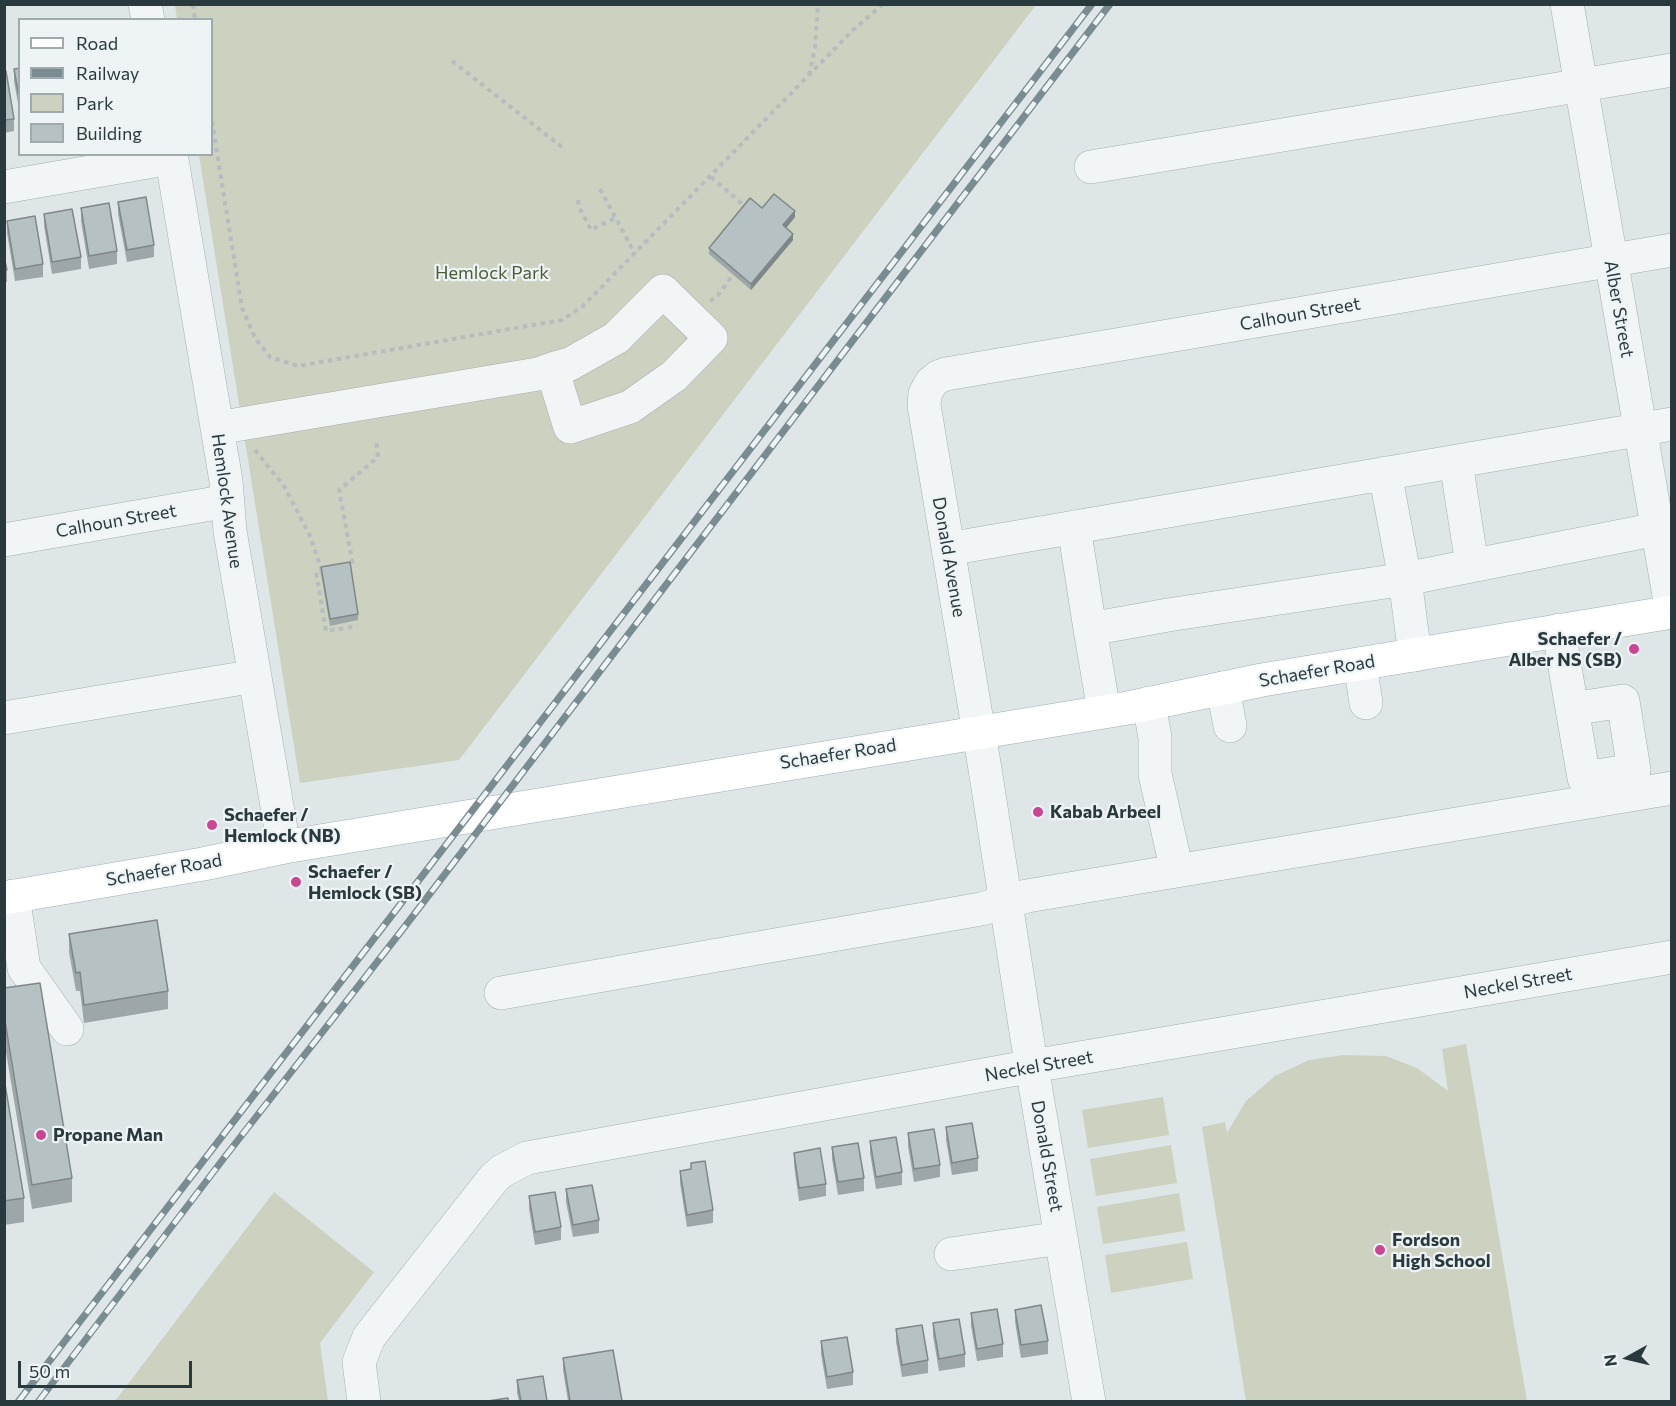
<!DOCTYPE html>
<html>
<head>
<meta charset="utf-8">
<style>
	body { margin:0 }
	#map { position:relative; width:1676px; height:1406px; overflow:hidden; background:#dee6e8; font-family:Commissioner,sans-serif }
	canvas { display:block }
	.frame { position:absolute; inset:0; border:6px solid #283a3e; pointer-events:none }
	.legend { position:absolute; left:18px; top:18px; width:195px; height:138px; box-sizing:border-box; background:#eef4f5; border:2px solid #9faaac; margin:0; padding:8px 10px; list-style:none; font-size:18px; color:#283a3e }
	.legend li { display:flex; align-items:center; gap:12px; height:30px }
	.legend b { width:30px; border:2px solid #9faaac }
	.north { position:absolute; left:1598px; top:1328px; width:60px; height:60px; -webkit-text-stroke:4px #eef4f5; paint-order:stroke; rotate:262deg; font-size:16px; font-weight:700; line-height:24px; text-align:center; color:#283a3e }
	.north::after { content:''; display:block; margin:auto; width:21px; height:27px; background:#283a3e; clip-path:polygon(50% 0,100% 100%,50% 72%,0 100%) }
	.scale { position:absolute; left:18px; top:1361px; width:174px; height:27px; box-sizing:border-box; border:3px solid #283a3e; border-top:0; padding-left:8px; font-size:18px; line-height:21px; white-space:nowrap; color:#283a3e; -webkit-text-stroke:4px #eef4f5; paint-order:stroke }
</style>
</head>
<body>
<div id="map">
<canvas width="1676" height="1406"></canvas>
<div class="frame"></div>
<ul class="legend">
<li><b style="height:8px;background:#fff"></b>Road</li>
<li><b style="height:8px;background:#788c91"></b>Railway</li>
<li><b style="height:16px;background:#ccd1c0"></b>Park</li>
<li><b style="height:16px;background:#b6c1c4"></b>Building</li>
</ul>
<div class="north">N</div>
<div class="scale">50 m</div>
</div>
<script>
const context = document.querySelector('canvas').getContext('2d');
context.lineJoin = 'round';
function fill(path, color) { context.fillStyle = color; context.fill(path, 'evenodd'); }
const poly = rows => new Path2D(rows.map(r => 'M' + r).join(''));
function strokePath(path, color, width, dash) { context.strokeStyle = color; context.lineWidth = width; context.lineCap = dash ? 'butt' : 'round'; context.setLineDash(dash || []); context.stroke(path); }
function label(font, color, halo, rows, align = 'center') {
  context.font = font + ' Commissioner,sans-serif'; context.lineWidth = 4.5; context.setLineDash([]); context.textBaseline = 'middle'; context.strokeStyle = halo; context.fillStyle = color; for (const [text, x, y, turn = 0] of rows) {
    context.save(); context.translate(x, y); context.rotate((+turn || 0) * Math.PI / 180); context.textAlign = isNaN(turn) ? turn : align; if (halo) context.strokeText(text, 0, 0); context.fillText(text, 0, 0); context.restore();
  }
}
fill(poly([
	[175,5,1036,5,459,760,300,783,199,155,212,154,212,20,177,19],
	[1466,1044,1527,1401,1246,1401,1202,1127,1225,1122,1227,1133,1246,1101,1275,1076,1309,1060,1344,1055,1386,1056,1417,1068,1448,1091,1442,1049],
	[1163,1097,1169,1135,1088,1148,1082,1110],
	[1171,1145,1177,1183,1096,1196,1090,1159],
	[274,1192,374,1272,320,1343,328,1401,115,1401],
	[1179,1193,1185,1231,1103,1244,1097,1207],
	[1187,1242,1193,1279,1111,1293,1105,1255]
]), '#ccd1c0');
const minor = poly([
	[145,4,148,20],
	[1567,4,1672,613],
	[171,154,226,481,230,531,284,847],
	[1091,167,1672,70],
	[4,187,171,158],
	[217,428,538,374,552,369,570,364,616,338,663,291,711,338,674,376,630,407,570,427,552,369],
	[1456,462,1472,565],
	[1385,473,1405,579,1415,655],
	[1074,527,1090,629],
	[4,540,228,501],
	[948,549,1672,424],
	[1559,630,1565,668,1584,778,1634,770,1623,701,1572,709],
	[1360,664,1366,703],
	[1223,688,1230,726],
	[1149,703,1155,738,1155,774,1177,871],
	[1104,711,1090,629,1168,615,1405,579,1657,529],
	[4,718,255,676],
	[13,896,24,968,67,1029],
	[501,993,981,909,1027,896,1672,788],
	[951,1254,1061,1238],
	[364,1402,359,1362,369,1337,494,1178,502,1171,527,1158,1033,1066,1672,957],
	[1089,1402,1027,1038,985,769,924,405,925,394,931,383,938,377,946,374,1672,250]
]);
const major = poly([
	[4,898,203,864,284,847,1128,708,1262,680,1672,612]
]);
strokePath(minor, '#a4afb2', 34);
strokePath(major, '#9eafb3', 34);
strokePath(poly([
	[193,4,195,20],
	[452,61,562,147],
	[809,75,815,48,818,4],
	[212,121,242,308,255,338,270,357,298,366,562,320,583,306,852,31,883,4],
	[711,177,747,208],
	[600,189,635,254],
	[578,200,579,207,591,230,615,218],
	[710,301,718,295,733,275],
	[255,450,284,486,310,536,322,571],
	[346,567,353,565,339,490,378,457,376,440],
	[324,571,316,572,326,631,357,626]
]), '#b5bdbf', 4, [4.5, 4.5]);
strokePath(minor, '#f1f5f6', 33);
strokePath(major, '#fff', 33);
const rail = poly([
	[18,1402,1092,4],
	[38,1402,224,1158,406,925,1110,4]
]);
strokePath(rail, '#788c91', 7);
strokePath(rail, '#eef4f5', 4.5, [14]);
fill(poly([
	[20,68,20,115,14,81,14,69],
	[4,71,14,119,14,131,4,133],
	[118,202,154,245,154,257,127,262,118,214],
	[81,208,117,251,117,264,89,269,81,221],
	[762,208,795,217,786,228,793,240,751,290,709,254,709,248],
	[44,214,81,257,81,269,52,274,44,226],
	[7,221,43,264,43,277,15,281,7,233],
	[4,256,7,270,7,282,4,283],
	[321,567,358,614,358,620,330,626,321,574],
	[69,934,168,991,168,1009,84,1023,80,991,76,991,69,952],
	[4,988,72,1178,72,1202,32,1209,4,1040],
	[4,1078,24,1198,24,1222,4,1225],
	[946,1127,978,1158,978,1171,952,1175,946,1140],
	[908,1133,940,1165,940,1177,914,1182,908,1146],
	[870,1141,902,1172,902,1185,876,1189,870,1153],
	[832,1147,864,1178,864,1191,838,1195,832,1159],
	[794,1153,826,1184,826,1196,799,1201,794,1165],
	[691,1163,713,1210,713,1223,687,1227,680,1183,680,1171,691,1169],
	[566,1189,599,1220,599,1233,573,1237,566,1202],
	[529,1196,561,1227,561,1240,535,1245,529,1209],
	[1015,1310,1048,1341,1048,1354,1021,1358,1015,1322],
	[971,1313,1003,1344,1003,1357,977,1361,971,1326],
	[933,1323,965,1354,965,1367,939,1371,933,1336],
	[896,1329,928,1360,928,1373,902,1377,896,1342],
	[821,1341,853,1372,853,1385,827,1389,821,1354],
	[563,1358,622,1401,568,1401,563,1370],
	[517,1380,547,1401,519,1401,517,1393]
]), '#9da6a9');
fill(poly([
	[795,211,795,217,783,232,783,225],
	[793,234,793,240,751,290,751,284]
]), '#7f8789');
const building = poly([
	[20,68,20,103,14,69,20,68],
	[4,71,6,71,14,119,4,120,4,71],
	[774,194,795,211,783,225,793,234,751,284,709,248,750,198,762,208,774,194],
	[146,197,154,245,127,250,118,202,146,197],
	[109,203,117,251,89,256,81,208,109,203],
	[72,209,81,257,52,262,44,214,72,209],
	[35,216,43,264,15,269,7,221,35,216],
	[4,256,7,270,4,270,4,256],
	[350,562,358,614,330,619,321,567,350,562],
	[157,920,168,991,84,1005,80,972,76,973,69,934,157,920],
	[40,983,72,1178,32,1185,4,1015,4,988,40,983],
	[4,1078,24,1198,4,1201,4,1078],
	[972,1123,978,1158,952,1163,946,1127,972,1123],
	[934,1129,940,1165,914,1169,908,1133,934,1129],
	[896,1137,902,1172,876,1177,870,1141,896,1137],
	[858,1143,864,1178,838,1182,832,1147,858,1143],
	[820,1148,826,1184,799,1188,794,1153,820,1148],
	[705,1161,713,1210,687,1215,680,1171,691,1169,691,1163,705,1161],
	[592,1185,599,1220,573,1225,566,1189,592,1185],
	[555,1192,561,1227,535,1232,529,1196,555,1192],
	[1041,1305,1048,1341,1021,1345,1015,1310,1041,1305],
	[997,1309,1003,1344,977,1349,971,1313,997,1309],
	[959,1319,965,1354,939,1359,933,1323,959,1319],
	[922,1325,928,1360,902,1365,896,1329,922,1325],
	[847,1337,853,1372,827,1377,821,1341,847,1337],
	[613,1350,622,1401,570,1401,563,1358,613,1350],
	[543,1376,547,1401,521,1401,517,1380,543,1376],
	[508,1398,508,1401,488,1401,508,1398]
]);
fill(building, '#b6c1c4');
strokePath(building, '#7f8789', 1.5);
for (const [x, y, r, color] of [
	[1634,649,6,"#cb4593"],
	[1038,812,6,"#cb4593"],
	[212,825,6,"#cb4593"],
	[296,882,6,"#cb4593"],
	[41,1135,6,"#cb4593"],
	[1380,1250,6,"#cb4593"]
]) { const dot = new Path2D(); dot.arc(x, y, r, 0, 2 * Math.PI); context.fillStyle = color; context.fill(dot); strokePath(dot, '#eef4f5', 2); }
label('18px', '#4c5a35', '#eef4f5', [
	["Hemlock Park",492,273]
]);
label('18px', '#283a3e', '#eef4f5', [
	["Alber Street",1619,309,80],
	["Calhoun Street",1300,314,-10],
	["Hemlock Avenue",227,501,82],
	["Calhoun Street",116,521,-10],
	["Donald Avenue",949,557,80],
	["Schaefer Road",1317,671,-10],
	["Schaefer Road",838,754,-9],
	["Schaefer Road",164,870,-10],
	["Neckel Street",1518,983,-10],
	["Neckel Street",1039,1066,-10],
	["Donald Street",1047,1156,80]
]);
label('bold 18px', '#283a3e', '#eef4f5', [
	["Schaefer /",1622,639,"right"],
	["Alber NS (SB)",1622,660,"right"],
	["Kabab Arbeel",1050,812],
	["Schaefer /",224,815],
	["Hemlock (NB)",224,836],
	["Schaefer /",308,872],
	["Hemlock (SB)",308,893],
	["Propane Man",53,1135],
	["Fordson",1392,1240],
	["High School",1392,1261]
], 'left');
</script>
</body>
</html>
